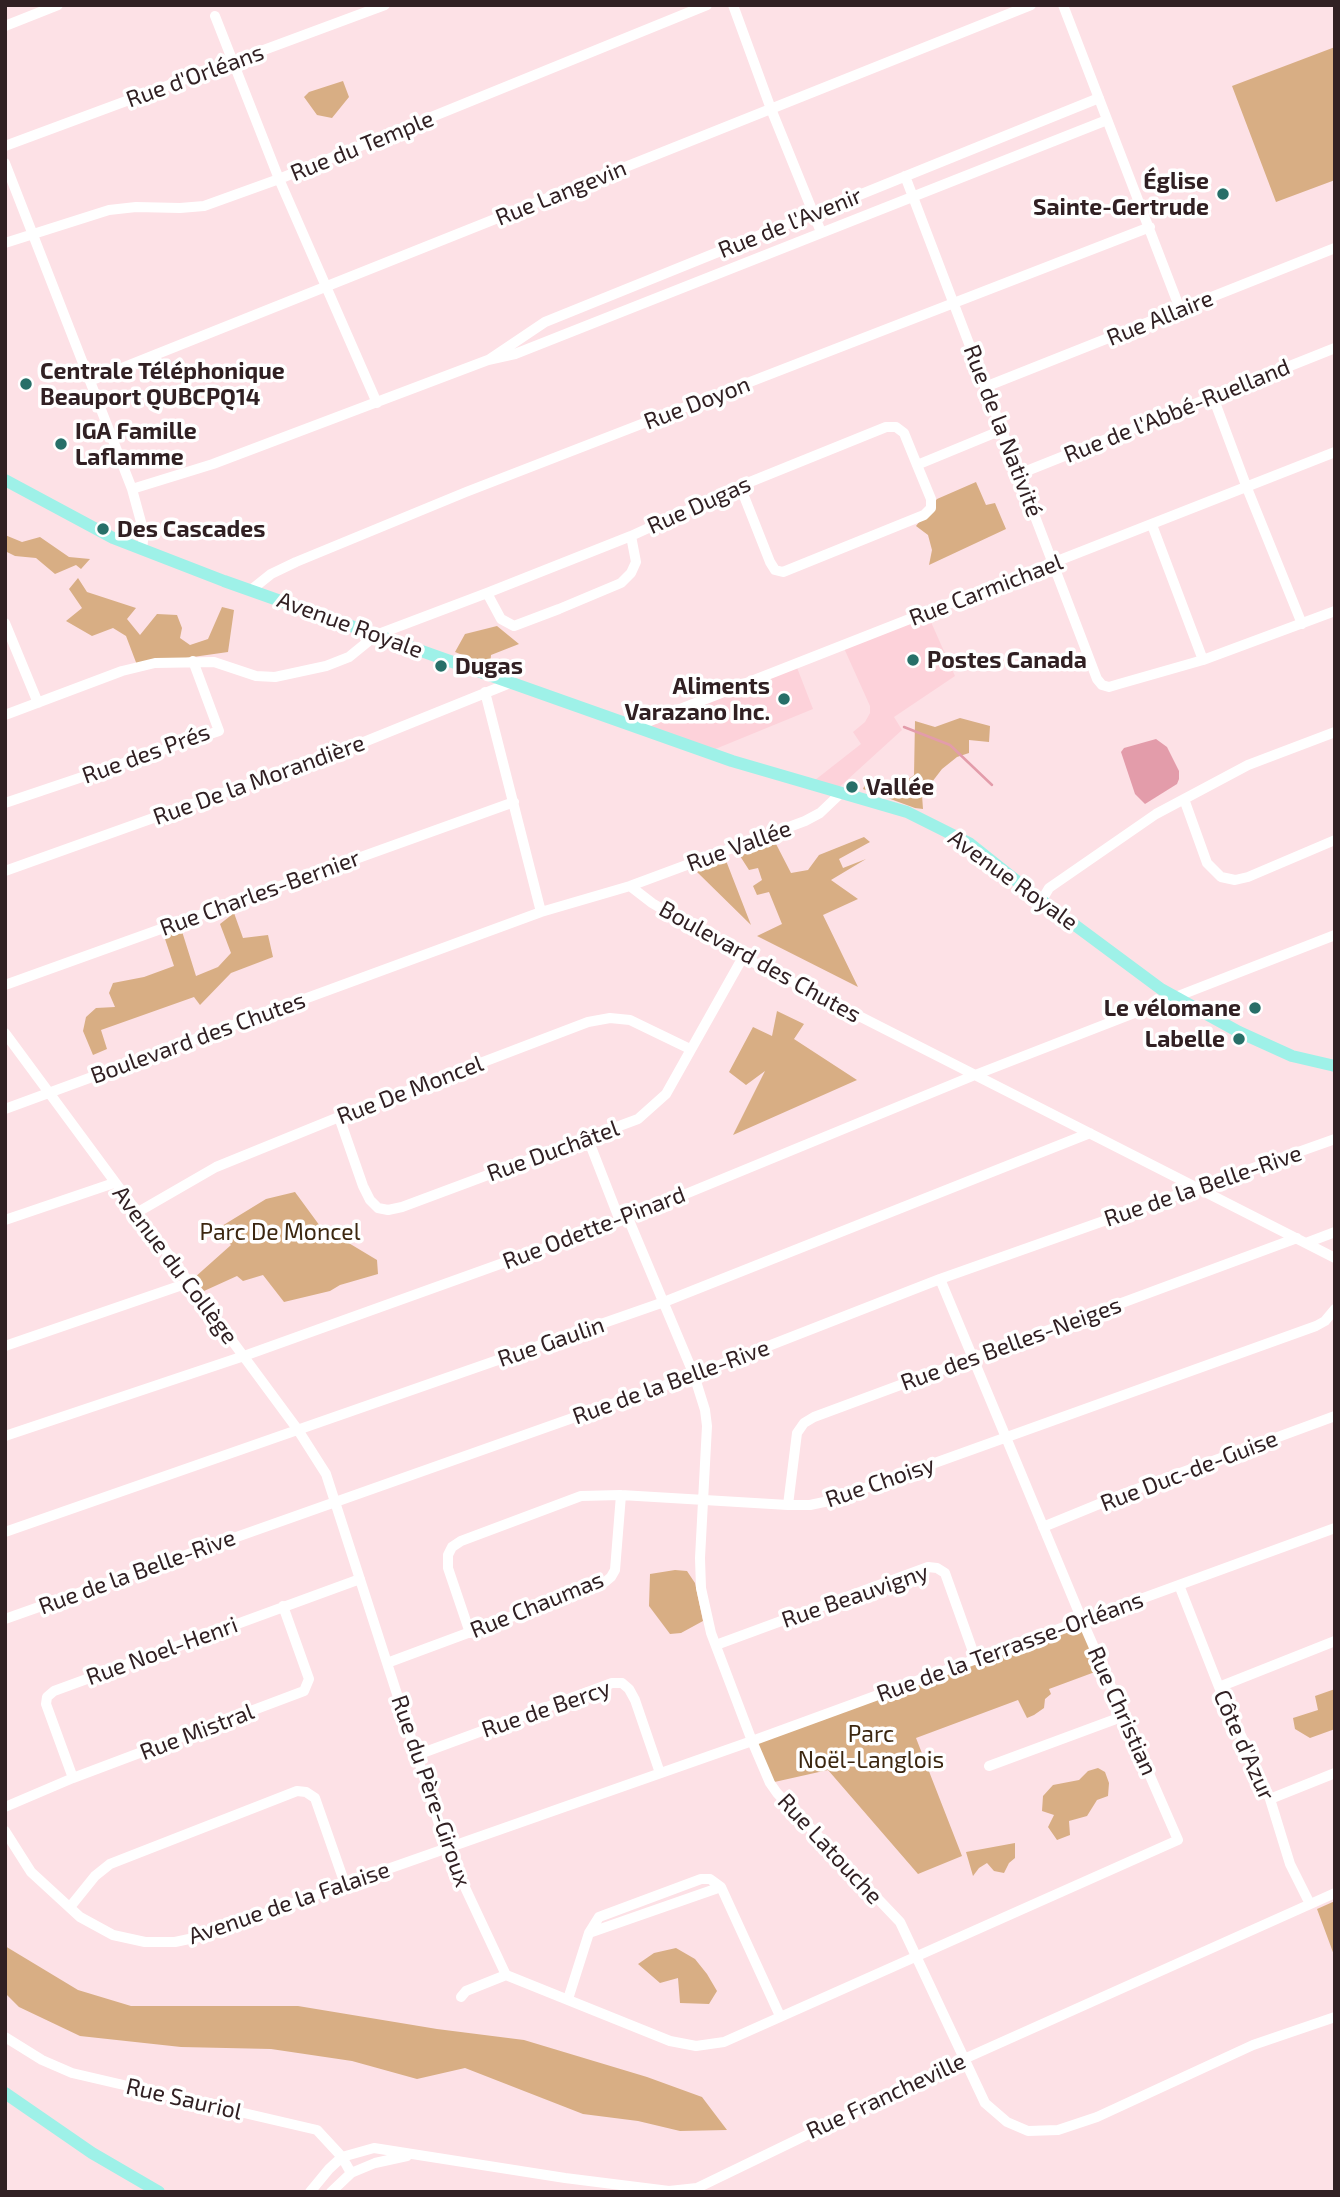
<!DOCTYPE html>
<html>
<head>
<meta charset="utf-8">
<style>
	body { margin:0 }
	#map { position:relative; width:1340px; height:2197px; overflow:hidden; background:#fde1e6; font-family:"Exo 2",sans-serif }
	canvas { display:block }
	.frame { position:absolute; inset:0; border:7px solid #312023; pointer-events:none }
</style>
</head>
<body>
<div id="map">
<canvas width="1340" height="2197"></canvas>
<div class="frame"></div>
</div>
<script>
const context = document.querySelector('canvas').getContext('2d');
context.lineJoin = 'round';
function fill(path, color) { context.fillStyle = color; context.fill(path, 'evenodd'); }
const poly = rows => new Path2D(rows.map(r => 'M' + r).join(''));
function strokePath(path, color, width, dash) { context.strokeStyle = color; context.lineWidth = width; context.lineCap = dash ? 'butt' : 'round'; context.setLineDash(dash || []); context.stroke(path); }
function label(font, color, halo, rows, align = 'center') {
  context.font = font + ' "Exo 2",sans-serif'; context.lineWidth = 7; context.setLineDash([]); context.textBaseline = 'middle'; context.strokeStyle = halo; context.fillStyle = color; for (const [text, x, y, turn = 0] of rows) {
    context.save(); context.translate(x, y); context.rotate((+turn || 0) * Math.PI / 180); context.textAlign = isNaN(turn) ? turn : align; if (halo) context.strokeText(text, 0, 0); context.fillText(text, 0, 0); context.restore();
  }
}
fill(poly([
	[927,613,955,676,894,717,902,730,835,791,810,784,861,744,853,732,865,722,870,713,870,706,843,646],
	[796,665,813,709,708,752,637,726]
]), '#fdd2da');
fill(poly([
	[1335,47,1335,180,1276,202,1232,86],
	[343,81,349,97,332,118,317,115,304,97,309,92],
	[976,482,986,505,995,503,1006,529,929,565,932,550,928,535,916,526,937,499],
	[5,535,22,542,40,537,69,557,90,559,81,569,76,565,55,574,36,558,15,556,5,551],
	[78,578,87,592,136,608,127,619,140,635,157,614,177,615,182,628,180,638,190,645,208,639,222,607,234,610,228,652,137,665,126,636,113,628,92,636,66,621,82,608,69,589],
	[497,626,519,644,491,655,490,666,455,652,465,634],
	[960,718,990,726,989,742,969,740,969,753,957,757,942,769,922,795,923,809,915,808,863,789,868,778,896,788,914,775,915,721,935,727],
	[864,837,870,842,839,859,843,868,866,859,831,880,858,899,823,915,858,987,757,936,782,924,769,892,757,895,753,886,762,880,758,868,749,870,740,856,775,842,791,873,808,870,819,855],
	[725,858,751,925,697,872],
	[234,913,243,938,268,935,273,957,231,973,200,1005,194,997,101,1030,107,1049,93,1055,83,1031,86,1017,96,1008,115,1007,109,993,113,983,144,977,174,966,162,930,180,925,196,976,218,967,231,953,220,924],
	[777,1011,804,1024,794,1039,857,1080,733,1135,765,1071,746,1085,729,1072,753,1027,772,1036],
	[295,1192,328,1237,332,1233,377,1260,378,1274,340,1285,330,1291,284,1302,263,1275,243,1281,237,1276,204,1291,194,1278,231,1245,217,1229,266,1199],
	[675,1570,687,1571,695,1583,703,1621,681,1633,670,1634,649,1606,650,1574],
	[1082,1620,1103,1669,1049,1689,1051,1694,1045,1699,1044,1708,1034,1715,1027,1718,1018,1700,916,1738,962,1856,918,1874,828,1770,770,1783,752,1741],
	[1335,1689,1335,1729,1310,1738,1295,1729,1293,1718,1318,1710,1315,1696],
	[1098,1768,1105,1772,1109,1783,1108,1796,1097,1800,1087,1816,1069,1821,1070,1835,1057,1840,1048,1827,1054,1815,1042,1811,1043,1796,1053,1785,1079,1780,1088,1771],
	[1015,1843,1015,1858,1009,1863,1004,1873,994,1871,987,1863,979,1868,973,1876,966,1852],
	[1335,1901,1335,1954,1334,1955,1317,1909],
	[5,1946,78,1990,131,2006,298,2006,437,2029,524,2040,647,2077,702,2097,727,2130,680,2131,638,2121,583,2114,465,2068,417,2079,352,2061,271,2049,181,2047,80,2036,19,2007,5,1993],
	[676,1948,695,1959,707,1974,717,1991,709,2004,680,2003,678,1978,660,1983,638,1964,654,1953]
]), '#d8ae84');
fill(poly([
	[1156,739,1167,747,1179,771,1179,779,1177,784,1145,804,1135,794,1121,752,1124,748]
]), '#e39caa');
strokePath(poly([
	[904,727,950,745,992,785]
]), '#e39caa', 2.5);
strokePath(poly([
	[733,5,771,109,821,232],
	[1063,5,1180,309],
	[215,16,279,179,377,403],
	[5,26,58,5],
	[5,146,385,5],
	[5,163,132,489,144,533,142,549],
	[905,176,1097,679,1102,685,1109,687,1119,684,1203,660,1335,611],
	[5,243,109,210,136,207,180,208,204,206,279,179,707,5],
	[490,359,545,322,1099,98],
	[92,380,1031,5],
	[985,387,1335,248],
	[1213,397,1247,488,1302,624],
	[1019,474,1335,348],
	[740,486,770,562,775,570,783,572,924,515,931,508,931,499,917,465],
	[132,489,213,464,488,360,515,354,1107,120],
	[1152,525,1203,660],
	[251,590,271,574,296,562,466,492,1150,227],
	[487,593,501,619,514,626,559,609,621,583,631,573,636,562,631,536],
	[5,623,38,703],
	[485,692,541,912],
	[5,715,122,671,155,663,214,662,256,676,275,677,326,666,349,657,376,635,487,593,631,536,740,486,886,427,896,427,904,433,917,465,1002,430],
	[637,726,1335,452],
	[1184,799,1207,863,1221,877,1235,880,1248,877,1335,840],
	[5,803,219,731,193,661],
	[5,871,349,748,510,683],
	[630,886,652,903,743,957,1335,1258],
	[1042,900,1049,888,1156,814,1248,765,1335,732],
	[5,985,514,802],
	[5,1033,298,1430,326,1474,447,1849,506,1975,670,2041,696,2046,724,2042,1178,1840,1082,1620,940,1279],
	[5,1109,541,912,630,886,805,821,820,813,841,793],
	[339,1117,363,1186,370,1200,378,1208,388,1210,402,1207,638,1119,666,1094,743,957],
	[588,1139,620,1221],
	[138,1212,216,1167,339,1117,588,1022,610,1018,630,1020,690,1049],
	[628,1218,694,1375,705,1410,707,1426,700,1558,701,1588,711,1633,752,1741,770,1783,777,1793,900,1922,985,2103,1007,2122,1028,2131,1058,2130,1097,2117,1253,2045,1335,2017],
	[5,1220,114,1183],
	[1306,1243,1335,1232],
	[5,1346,188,1283],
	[5,1436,244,1356,620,1221,975,1075,1335,935],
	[788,1505,797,1433,804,1423,814,1417,1297,1238],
	[1043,1527,1126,1493,1335,1416],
	[5,1532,664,1302,1090,1133],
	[1179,1585,1219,1687,1270,1799,1290,1864,1310,1904],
	[5,1619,694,1375,940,1279,1335,1139],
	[470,1633,448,1568,448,1555,452,1547,461,1541,581,1496,621,1495,788,1505,810,1505,829,1501,1316,1326,1325,1321,1335,1309],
	[716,1645,928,1567,937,1568,945,1573,976,1660],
	[387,1663,605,1582,611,1577,615,1570,621,1495],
	[1219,1687,1335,1641],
	[417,1755,612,1683,622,1683,629,1689,635,1700,660,1773],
	[989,1766,1124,1716],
	[73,1778,46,1704,47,1697,54,1691,360,1579],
	[1270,1799,1335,1773],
	[5,1807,73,1778,304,1691,309,1679,283,1606],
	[5,1831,31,1872,80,1917,113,1935,145,1942,175,1942,208,1935,345,1884,752,1741,1335,1528],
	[70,1907,95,1876,110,1864,297,1791,306,1792,315,1798,345,1884],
	[589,1933,721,1887],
	[461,1997,466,1991,506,1975],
	[568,1999,589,1933,599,1917,701,1879,710,1879,721,1887,780,2016],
	[5,2037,42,2060,72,2073,317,2130,342,2157,351,2173],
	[310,2192,329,2169,342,2157,374,2148,565,2178,669,2191,697,2188,964,2059,1335,1893],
	[331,2192,351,2173,375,2163,407,2156]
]), '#fff', 10);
strokePath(poly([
	[5,480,113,538,224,581,732,761,907,812,969,843,1033,894,1161,989,1239,1032,1292,1056,1335,1066],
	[5,2093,92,2153,159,2192]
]), '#9ef1e8', 12);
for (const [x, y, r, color] of [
	[1223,194,7,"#276f68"],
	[26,384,7,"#276f68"],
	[61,444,7,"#276f68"],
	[103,529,7,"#276f68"],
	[913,660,7,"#276f68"],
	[441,666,7,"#276f68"],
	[784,699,7,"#276f68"],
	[852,787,7,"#276f68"],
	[1255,1008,7,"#276f68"],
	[1239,1039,7,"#276f68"]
]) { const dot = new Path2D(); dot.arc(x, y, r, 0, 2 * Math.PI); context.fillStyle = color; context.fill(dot); strokePath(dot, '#fff', 2.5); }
label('23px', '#312023', '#fff', [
	["Rue d'Orléans",195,76,-20],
	["Rue du Temple",362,146,-22],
	["Rue Langevin",561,193,-22],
	["Rue de l'Avenir",790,223,-22],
	["Rue Allaire",1160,318,-22],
	["Rue Doyon",697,403,-21],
	["Rue de l'Abbé-Ruelland",1177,411,-22],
	["Rue de la Nativité",1003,431,69],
	["Rue Dugas",699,505,-24],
	["Rue Carmichael",986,590,-21],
	["Avenue Royale",350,625,20],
	["Rue des Prés",146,754,-20],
	["Rue De la Morandière",259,780,-20],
	["Rue Vallée",739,846,-20],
	["Avenue Royale",1013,880,36],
	["Rue Charles-Bernier",260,893,-20],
	["Boulevard des Chutes",760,962,29],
	["Boulevard des Chutes",198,1038,-20],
	["Rue De Moncel",410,1090,-21],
	["Rue Duchâtel",553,1151,-20],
	["Rue de la Belle-Rive",1203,1186,-19],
	["Rue Odette-Pinard",594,1228,-21],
	["Avenue du Collège",175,1265,53],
	["Rue Gaulin",551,1342,-19],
	["Rue des Belles-Neiges",1011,1344,-20],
	["Rue de la Belle-Rive",671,1382,-20],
	["Rue Duc-de-Guise",1189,1471,-21],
	["Rue Choisy",880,1482,-19],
	["Rue de la Belle-Rive",137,1572,-20],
	["Rue Beauvigny",855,1596,-19],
	["Rue Chaumas",537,1605,-22],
	["Rue de la Terrasse-Orléans",1010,1647,-20],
	["Rue Noel-Henri",162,1651,-20],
	["Rue de Bercy",546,1709,-19],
	["Rue Christian",1122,1711,66],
	["Rue Mistral",197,1732,-21],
	["Côte d'Azur",1244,1745,66],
	["Rue du Père-Giroux",431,1791,71],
	["Rue Latouche",830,1849,47],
	["Avenue de la Falaise",289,1903,-19],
	["Rue Francheville",886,2096,-25],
	["Rue Sauriol",184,2099,13]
]);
label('bold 23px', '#312023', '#fff', [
	["Église",1209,181,"right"],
	["Sainte-Gertrude",1209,207,"right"],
	["Centrale Téléphonique",40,371],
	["Beauport QUBCPQ14",40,397],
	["IGA Famille",75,431],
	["Laflamme",75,457],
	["Des Cascades",117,529],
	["Postes Canada",927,660],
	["Dugas",455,666],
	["Aliments",770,686,"right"],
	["Varazano Inc.",770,712,"right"],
	["Vallée",866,787],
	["Le vélomane",1241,1008,"right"],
	["Labelle",1225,1039,"right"]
], 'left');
label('23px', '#3c2710', '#fff', [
	["Parc De Moncel",280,1232],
	["Parc",871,1734],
	["Noël-Langlois",871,1760]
]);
</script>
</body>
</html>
